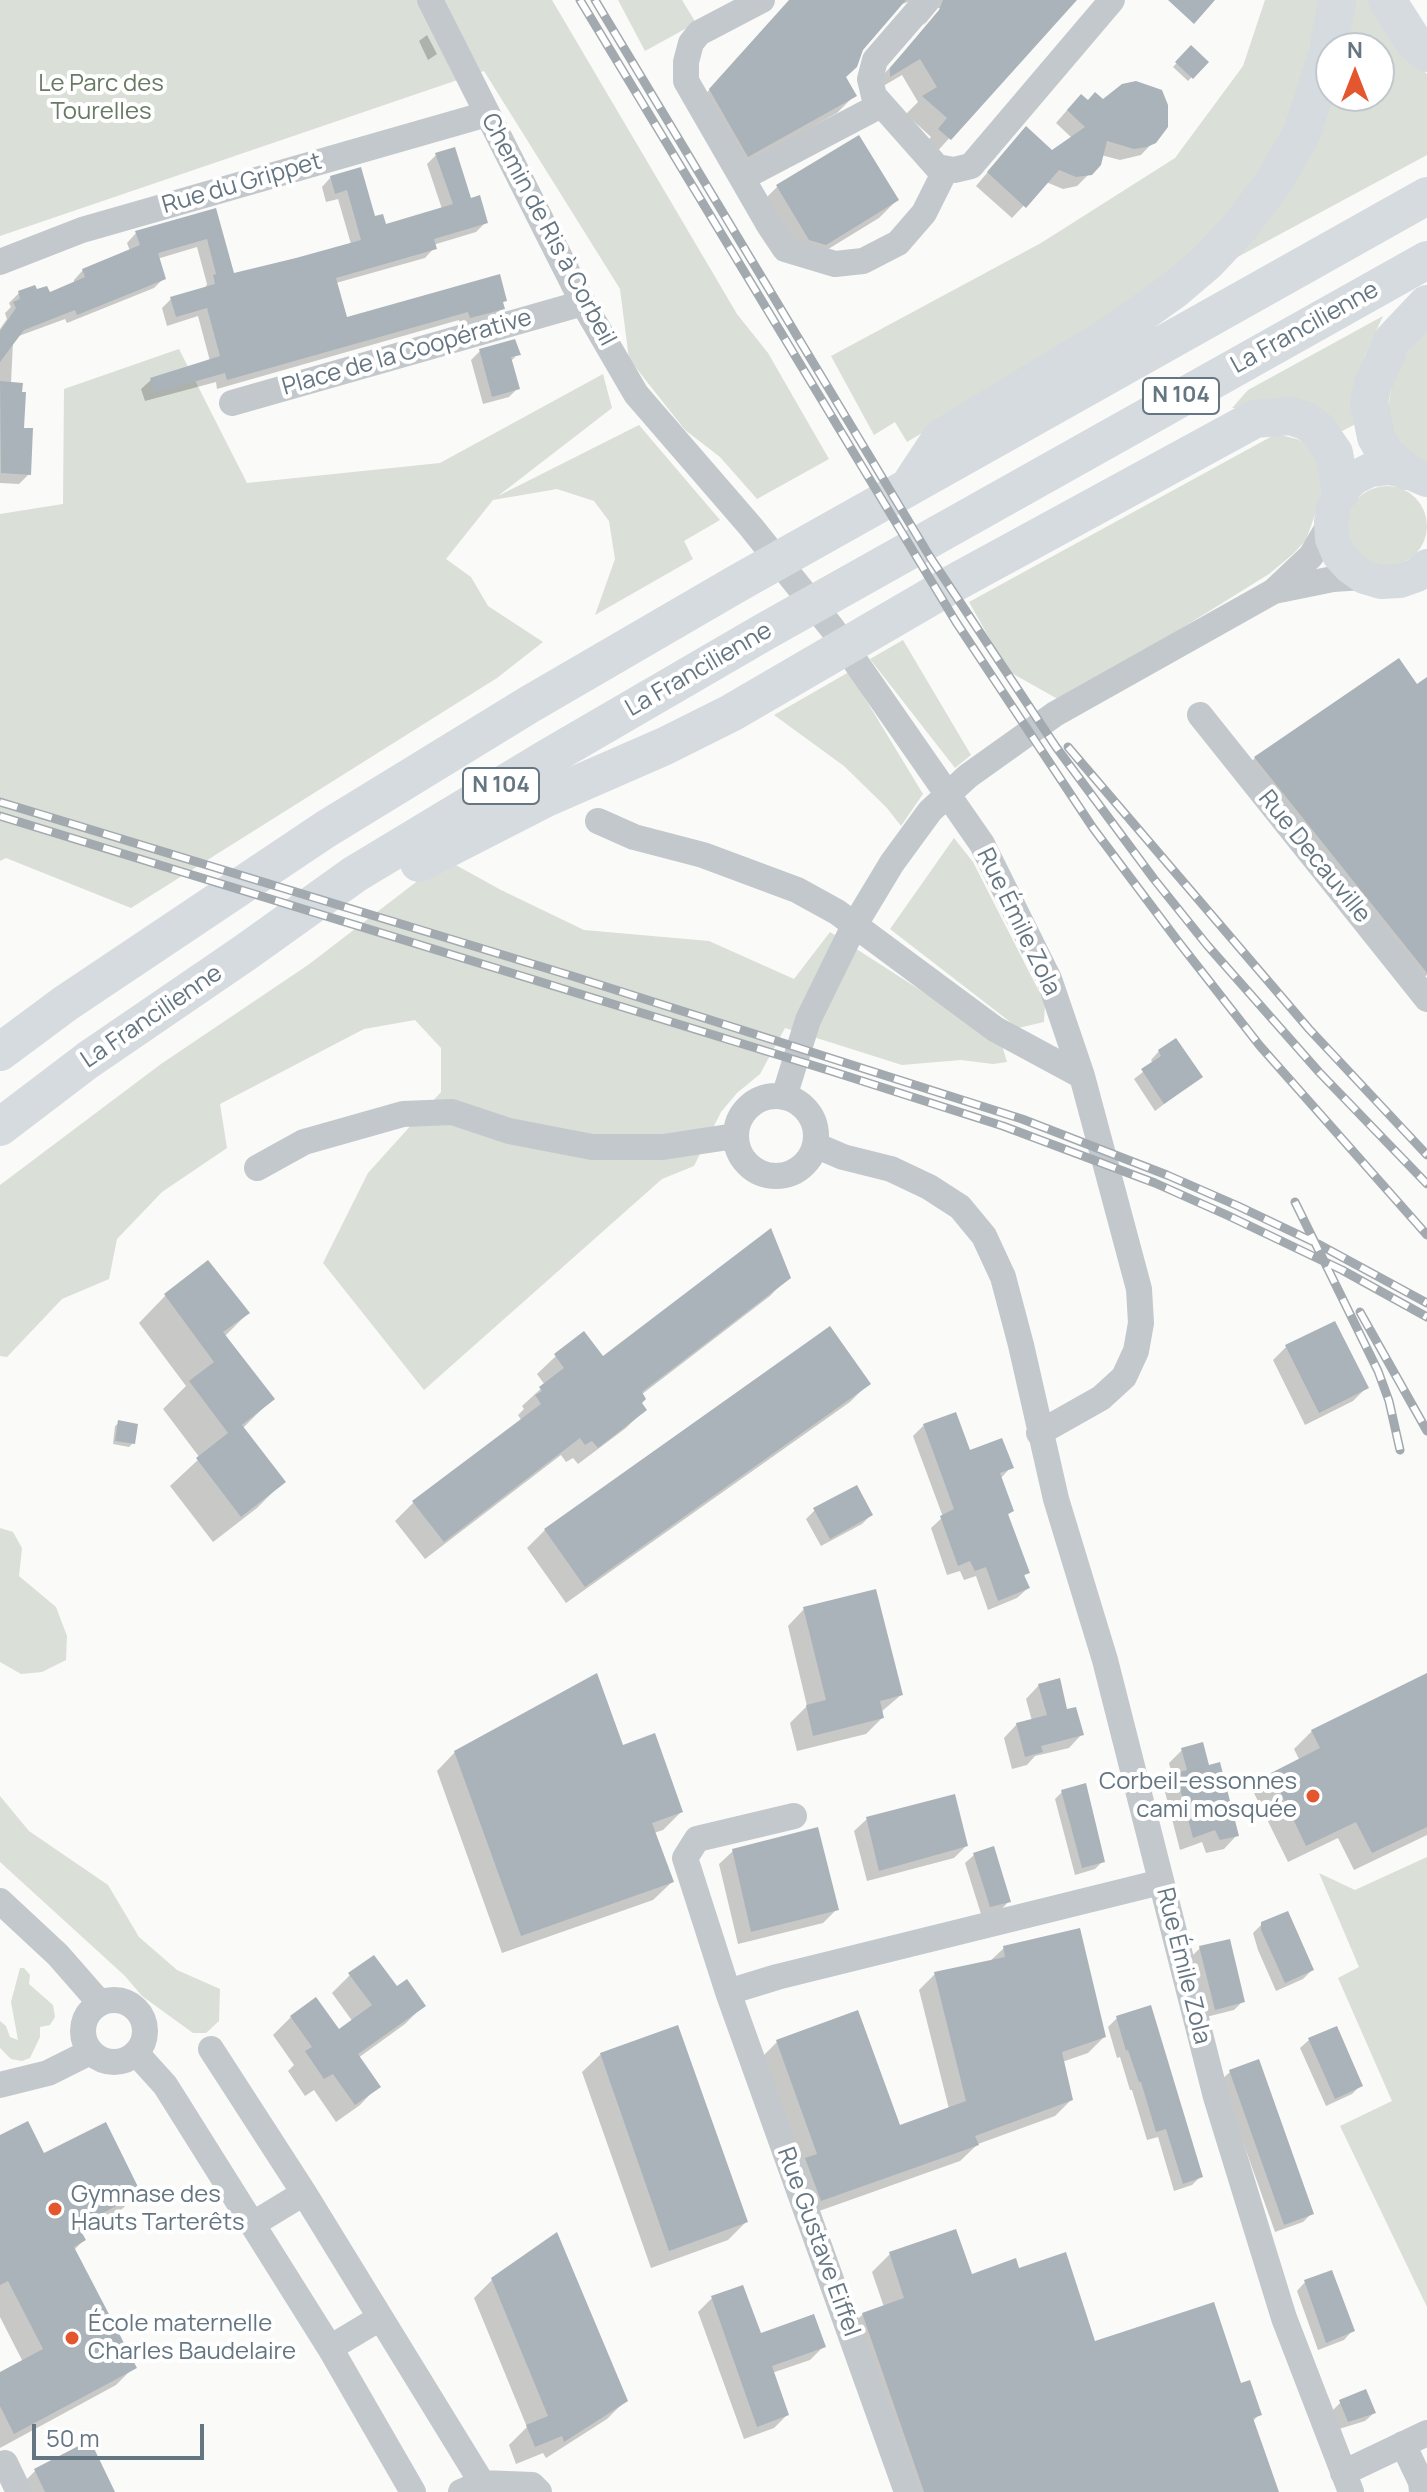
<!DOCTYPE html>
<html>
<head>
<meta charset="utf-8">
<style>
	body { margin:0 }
	#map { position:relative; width:1427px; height:2492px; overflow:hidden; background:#fafaf8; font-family:Manrope,sans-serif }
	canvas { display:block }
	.north { position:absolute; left:1315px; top:32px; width:80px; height:80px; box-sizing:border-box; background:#fff; border:2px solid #c1c8cd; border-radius:50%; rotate:0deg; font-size:22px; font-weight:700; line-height:32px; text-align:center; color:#657683 }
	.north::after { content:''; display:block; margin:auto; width:28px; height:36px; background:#e4572e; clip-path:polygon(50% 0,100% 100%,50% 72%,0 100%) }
	.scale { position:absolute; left:32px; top:2424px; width:172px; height:36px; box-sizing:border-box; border:4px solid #657683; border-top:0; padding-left:10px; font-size:24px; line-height:28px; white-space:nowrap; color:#657683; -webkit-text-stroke:6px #fff; paint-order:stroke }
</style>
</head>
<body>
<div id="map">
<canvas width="1427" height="2492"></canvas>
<div class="north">N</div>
<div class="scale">50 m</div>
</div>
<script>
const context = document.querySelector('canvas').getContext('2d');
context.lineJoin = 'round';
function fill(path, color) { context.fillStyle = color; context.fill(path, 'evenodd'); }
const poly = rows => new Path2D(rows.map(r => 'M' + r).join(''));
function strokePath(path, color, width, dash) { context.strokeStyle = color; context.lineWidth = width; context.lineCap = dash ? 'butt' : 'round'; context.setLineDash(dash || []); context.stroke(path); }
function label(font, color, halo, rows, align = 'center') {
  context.font = font + ' Manrope,sans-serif'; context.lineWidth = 8; context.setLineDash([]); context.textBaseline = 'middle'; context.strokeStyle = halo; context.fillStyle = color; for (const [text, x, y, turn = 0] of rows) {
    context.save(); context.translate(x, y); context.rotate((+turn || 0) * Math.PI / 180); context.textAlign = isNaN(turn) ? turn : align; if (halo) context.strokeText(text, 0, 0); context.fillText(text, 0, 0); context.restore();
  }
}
fill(poly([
	[0,0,552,0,737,314,768,353,829,459,757,499,720,457,685,430,629,359,620,289,484,71,0,236],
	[618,0,682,0,696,23,645,51],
	[1265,0,1322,0,1292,117,1263,173,1178,270,1120,314,907,442,895,422,874,435,831,356,1041,243,1175,158,1243,66],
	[1349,0,1370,0,1413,62,1427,74,1427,155,1221,266,1331,96,1379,96,1379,48,1340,48],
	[1383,316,1364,357,1360,422,1338,433,1243,408,1232,408,1248,390],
	[1427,324,1427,464,1403,448,1390,431,1388,406,1395,371],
	[179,349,247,483,440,463,603,374,612,408,498,496,639,425,720,520,684,541,693,559,595,615,615,559,609,521,594,501,557,489,493,500,446,559,471,577,488,606,543,642,497,678,131,908,6,858,0,861,0,514,63,504,64,389],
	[1276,434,1297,439,1315,449,1323,492,1306,540,1293,554,1269,574,1063,702,1008,671,969,602],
	'1347 526a40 40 0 1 1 80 0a40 40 0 1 1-80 0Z',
	[903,640,971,755,955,768,870,659],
	[849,672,923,794,901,826,887,808,844,766,774,715],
	[954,838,973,862,1045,1003,1044,1022,1018,1028,890,929],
	[452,863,501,890,584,930,709,941,794,979,830,932,1001,1042,1007,1062,993,1064,961,1060,902,1065,785,1028,760,1074,737,1093,721,1112,694,1166,662,1179,424,1390,323,1263,368,1173,441,1092,441,1048,415,1020,364,1029,220,1104,227,1148,162,1192,117,1239,109,1279,62,1299,7,1357,0,1356,0,1185,161,1064,308,965,424,876],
	[0,1528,13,1532,22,1548,19,1576,56,1607,67,1636,66,1660,42,1672,21,1674,0,1662],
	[0,1796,29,1831,108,1885,139,1937,177,1970,220,1989,219,2021,206,2033,193,2033,142,1996,125,1976,0,1862],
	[1427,1857,1427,2307,1340,2126,1392,2101,1338,1978,1359,1967,1319,1873,1355,1890],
	[20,1968,24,1968,30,1975,29,1984,53,2005,55,2017,50,2025,40,2027,40,2037,30,2058,22,2061,11,2059,0,2048,0,2021,6,2026,10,2037,18,2040,11,2002]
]), '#dadfd7');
fill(poly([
	[790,0,1075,0,933,156,922,147,931,137,906,114,918,102,902,75,873,92,883,75,944,8,938,8,924,25,926,14,911,1,899,5,861,48,843,77,854,96,837,113,730,173,693,108],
	[427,35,437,54,428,60,419,41],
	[1191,48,1206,62,1188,81,1173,67],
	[1102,101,1154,141,1141,155,1120,160,1101,155,1090,173,1077,186,1063,189,1046,182,1012,218,976,186,1014,141,1052,153,1072,138,1056,123,1069,108,1087,102],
	[436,155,486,222,476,232,433,245,434,248,425,258,336,283,345,320,505,300,501,304,502,308,493,318,461,327,459,320,217,389,216,382,145,401,141,389,151,380,210,361,198,316,167,326,162,308,171,299,205,289,207,284,197,247,157,259,164,278,154,288,67,323,65,319,16,337,13,341,11,384,29,474,19,484,0,483,0,329,7,319,5,313,11,307,9,303,19,293,49,295,74,284,74,280,83,270,130,251,127,243,136,233,215,211,232,275,351,244,338,199,326,202,322,187,331,177,360,169,374,218,384,226,442,209,427,164],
	[777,187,897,200,879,218,807,262,759,205],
	[480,351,518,354,510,362,517,389,509,397,483,404,471,360],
	[1427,679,1427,975,1407,989,1237,776,1255,758,1416,687],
	[1159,1051,1200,1077,1155,1111,1134,1079,1153,1064,1151,1060],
	[788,1277,770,1296,641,1395,640,1403,644,1410,626,1428,578,1464,573,1458,566,1462,561,1455,425,1559,395,1521,413,1503,522,1421,518,1415,524,1409,522,1406,545,1385,537,1374,556,1356,603,1358],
	[165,1296,248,1313,224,1337,272,1399,242,1429,283,1482,257,1508,213,1542,170,1486,200,1458,163,1409,186,1386,139,1323],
	[1286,1347,1367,1387,1353,1401,1305,1425,1273,1360],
	[868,1384,850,1402,566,1603,527,1548,545,1530],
	[119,1423,133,1443,129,1447,113,1444,115,1426],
	[924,1425,969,1453,1011,1467,1000,1479,1011,1511,1007,1516,1028,1572,1023,1577,1028,1588,1017,1598,988,1610,976,1576,964,1580,960,1571,947,1575,931,1528,943,1517,913,1436],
	[815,1510,871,1515,862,1524,821,1546,806,1519],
	[804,1609,901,1695,881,1712,882,1718,866,1734,797,1751,790,1723,807,1706,788,1626],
	[1427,1675,1427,1835,1354,1870,1338,1838,1288,1862,1254,1793,1272,1775,1300,1761,1294,1749,1312,1731],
	[1039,1685,1066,1711,1082,1734,1069,1748,1035,1756,1027,1765,1012,1769,1004,1738,1017,1724,1032,1721,1026,1699],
	[622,1748,681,1812,663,1830,654,1833,672,1882,653,1900,502,1953,437,1771,455,1752],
	[1182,1750,1208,1767,1237,1835,1224,1849,1206,1853,1202,1842,1180,1850,1164,1788,1173,1779,1169,1763],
	[1062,1792,1103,1861,1095,1869,1075,1875,1055,1799],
	[867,1819,966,1846,954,1858,867,1881,854,1831],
	[733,1851,837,1909,823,1923,738,1944,719,1864],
	[974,1855,1009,1901,1001,1910,981,1914,965,1863],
	[1262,1924,1312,1970,1303,1979,1276,1991,1258,1950,1253,1933],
	[1004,1948,1104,2037,1088,2053,1062,2062,1071,2100,1055,2116,978,2144,960,2161,805,2216,761,2058,777,2042,899,2127,949,2109,919,1990,935,1974,989,1962],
	[1200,1948,1243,2001,1234,2010,1206,2017,1191,1957],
	[350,1975,397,1989,423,2006,405,2024,358,2058,378,2086,360,2105,336,2122,314,2090,305,2096,288,2071,294,2065,273,2035,291,2017,339,2032,353,2022,332,1993],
	[1117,2018,1201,2176,1192,2185,1174,2191,1158,2137,1147,2140,1132,2090,1130,2090,1120,2057,1117,2058,1108,2027],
	[1309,2040,1361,2085,1352,2094,1326,2106,1300,2048],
	[601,2054,746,2222,728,2240,651,2268,582,2072],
	[1230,2072,1312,2213,1303,2222,1275,2232,1221,2080],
	[0,2138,139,2193,121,2210,79,2232,84,2240,73,2251,134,2367,116,2385,0,2448,0,2374,23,2362,0,2317],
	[890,2254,970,2277,1018,2270,1094,2344,1240,2386,1260,2414,1252,2422,1276,2492,901,2492,845,2332,863,2314,884,2307,872,2272],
	[492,2280,625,2401,607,2419,546,2458,543,2453,516,2464,509,2445,527,2427,474,2298],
	[1305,2282,1352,2331,1344,2340,1318,2350,1297,2291],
	[742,2288,759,2336,824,2346,810,2360,772,2373,787,2415,774,2428,744,2439,698,2312,712,2298],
	[1341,2402,1374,2413,1365,2421,1339,2429,1332,2411],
	[89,2443,113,2492,20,2492,18,2488,35,2471]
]), '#0003');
fill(poly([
	[789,0,906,0,863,50,857,67,846,77,857,96,748,157,709,89],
	[943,0,1077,0,951,140,938,129,947,118,922,96,937,87,920,59,890,77,890,68,939,10],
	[1168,0,1215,0,1194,24],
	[1191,45,1209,62,1193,79,1175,62],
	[1136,81,1162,90,1168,105,1168,127,1156,143,1147,147,1134,149,1107,141,1101,165,1092,175,1076,177,1059,170,1026,208,987,172,1026,126,1052,150,1085,127,1067,110,1081,94,1088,100,1095,92,1103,99,1122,84],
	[859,135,899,200,826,245,809,240,776,185],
	[455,147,471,198,480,195,488,223,434,239,437,249,336,278,347,317,500,274,507,301,503,302,505,309,470,318,468,312,227,380,225,373,154,393,150,378,220,356,207,308,176,317,170,297,215,284,213,275,216,274,207,239,158,253,166,279,77,315,75,310,24,330,0,362,0,331,16,308,13,302,20,299,18,291,35,285,37,289,47,286,50,292,85,277,82,269,140,245,135,231,216,208,234,273,296,258,361,240,347,190,335,194,330,176,361,167,375,216,383,214,386,224,453,204,435,153],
	[515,339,521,355,511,357,520,389,492,397,479,349],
	[0,381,23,383,22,392,26,392,24,428,33,428,31,475,1,473],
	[1399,658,1417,684,1427,677,1427,973,1254,757],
	[1176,1038,1203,1077,1164,1104,1141,1069,1161,1056,1158,1050],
	[771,1228,791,1278,642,1392,646,1399,642,1403,647,1410,598,1448,592,1441,585,1445,580,1438,444,1542,412,1501,541,1404,535,1395,542,1391,539,1387,564,1368,554,1354,584,1331,603,1356],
	[208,1260,250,1313,223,1332,275,1399,242,1425,286,1482,241,1517,196,1458,228,1433,189,1381,214,1362,164,1294],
	[1335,1321,1369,1388,1319,1413,1285,1345],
	[830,1326,871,1384,585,1587,544,1529],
	[956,1412,970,1450,1002,1438,1014,1468,1000,1473,1014,1511,1008,1514,1030,1573,1024,1575,1030,1588,998,1601,986,1567,975,1571,970,1561,958,1566,940,1516,954,1509,923,1424],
	[118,1420,138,1424,135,1444,115,1441],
	[857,1485,873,1515,830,1539,813,1508],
	[876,1589,903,1695,880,1701,884,1718,813,1736,806,1705,826,1700,803,1607],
	[597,1673,623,1745,655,1733,683,1812,652,1823,674,1882,521,1936,454,1751],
	[1427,1673,1427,1827,1372,1853,1356,1822,1306,1846,1271,1773,1320,1748,1311,1730],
	[1060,1678,1067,1709,1076,1707,1084,1735,1041,1746,1043,1752,1025,1757,1016,1723,1047,1715,1038,1684],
	[1203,1742,1209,1765,1220,1762,1239,1836,1220,1840,1215,1830,1193,1838,1176,1773,1187,1770,1181,1748],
	[1086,1783,1105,1862,1082,1868,1061,1790],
	[955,1794,968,1846,879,1871,866,1817],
	[818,1827,839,1910,751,1932,732,1849],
	[994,1846,1011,1902,990,1907,973,1853],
	[1288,1911,1314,1970,1285,1983,1261,1930,1261,1922],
	[1080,1928,1106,2037,1062,2052,1073,2100,975,2136,979,2145,821,2201,805,2158,817,2154,776,2040,858,2010,900,2125,966,2101,934,1972,1005,1957,1003,1946],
	[1230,1939,1245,2002,1215,2010,1199,1946],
	[374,1955,397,1986,407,1979,426,2006,358,2054,381,2087,355,2105,333,2074,324,2079,305,2051,312,2047,290,2016,316,1997,339,2029,372,2005,348,1973],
	[1151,2005,1203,2177,1183,2184,1166,2129,1156,2132,1141,2082,1139,2082,1128,2050,1126,2051,1116,2016],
	[678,2025,748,2222,669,2251,600,2053],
	[1337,2026,1363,2086,1335,2099,1308,2038],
	[1259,2059,1314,2214,1284,2225,1229,2070],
	[28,2121,44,2153,106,2122,141,2193,78,2226,86,2240,74,2247,137,2368,14,2434,0,2406,0,2372,43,2349,8,2281,0,2285,0,2135],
	[956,2229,972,2274,1016,2258,1019,2268,1066,2252,1095,2341,1214,2302,1241,2383,1250,2380,1262,2415,1253,2418,1279,2492,924,2492,862,2313,904,2298,889,2252],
	[557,2232,628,2401,564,2442,562,2436,535,2447,526,2425,548,2416,491,2278],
	[1332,2270,1355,2331,1326,2343,1304,2280],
	[743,2285,761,2333,814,2314,826,2347,772,2366,789,2415,757,2427,711,2296],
	[1366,2389,1376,2413,1348,2422,1339,2400],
	[90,2440,115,2492,45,2492,34,2469]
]), '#aab3b9');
strokePath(poly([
	[430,0,583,303,636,394,751,527,832,628,982,844,1049,979,1082,1076,1139,1289,1141,1323,1136,1351,1124,1377,1101,1398,1039,1433],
	[762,0,699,33,691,43,686,62,686,81,769,225,785,249,835,264,863,261,898,243,924,213,946,169],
	[927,0,875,60,870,79,874,96,937,167,954,170,971,166,1112,0],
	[742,178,881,105],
	[0,262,82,230,487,114],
	[232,403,583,303],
	[1274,591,1333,579,1364,577],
	[1200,715,1427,999],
	[598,821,634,837,703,855,797,890,837,912,995,1029,1082,1076],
	'736 1136a40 40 0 1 1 80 0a40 40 0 1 1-80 0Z',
	[784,1097,808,1020,854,926,892,863,930,811,968,776,1055,714,1274,591,1311,556,1331,522],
	[815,1145,843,1157,891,1169,929,1187,960,1207,984,1236,1003,1277,1021,1345,1056,1499,1105,1660,1216,2097,1284,2318,1351,2492],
	[257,1168,304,1142,403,1114,452,1112,509,1131,592,1147,663,1147,735,1136],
	[794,1816,697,1839,685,1858,728,1992,907,2492],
	[0,1901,58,1955,100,2003],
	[728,1992,777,1977,1161,1882],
	'83 2031a31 31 0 1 1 62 0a31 31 0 1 1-62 0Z',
	[211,2049,304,2193,482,2483],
	[136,2053,165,2085,177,2104,330,2348,413,2492],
	[0,2085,48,2073,90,2052],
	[253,2224,304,2193],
	[330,2348,380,2318],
	[1403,2444,1421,2482,1422,2492],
	[0,2465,5,2463,19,2492],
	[1343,2473,1427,2433],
	[461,2492,482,2483,532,2485,539,2492]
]), '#c3c8cc', 26);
strokePath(poly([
	[1427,480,1406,471,1388,468,1370,470,1354,478,1341,491,1334,506,1331,522,1332,539,1339,555,1350,567,1364,577,1381,582,1400,581,1417,575,1427,566]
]), '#d6dbdf', 34);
strokePath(poly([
	[1387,0,1413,41,1427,53],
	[1406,471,1386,455,1376,437,1369,402,1373,384,1392,341,1427,304],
	[912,482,941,438,1111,335,1174,290,1207,262,1239,228,1273,183,1302,133,1328,52,1337,0],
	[419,863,546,798,665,746,731,713,956,582,1255,419,1290,416,1306,421,1318,430,1334,453,1341,491],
	[0,1052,66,1003,326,829,530,704,738,583,1427,196],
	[0,1127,88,1060,246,952,355,874,549,757,764,632,1427,260]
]), '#d6dbdf', 38);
const rail = poly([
	[580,0,956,622,1093,828,1177,940,1260,1046,1427,1235],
	[595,0,930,557,1056,747,1154,879,1207,945,1319,1072,1427,1184],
	[1068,747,1309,1029,1427,1155],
	[0,802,572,976,1022,1119,1167,1175,1238,1206,1318,1244,1427,1303],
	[0,816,831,1071,1003,1126,1155,1183,1229,1216,1342,1270,1427,1317],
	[1295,1202,1378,1371,1389,1401,1400,1450],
	[1360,1312,1427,1431]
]);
strokePath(rail, '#a2aab0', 9);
strokePath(rail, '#fff', 6, [18]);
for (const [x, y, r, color] of [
	[1313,1796,8,"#e4572e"],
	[55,2209,8,"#e4572e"],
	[72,2338,8,"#e4572e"]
]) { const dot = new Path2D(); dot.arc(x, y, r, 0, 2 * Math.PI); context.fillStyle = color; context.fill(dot); strokePath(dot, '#fff', 3); }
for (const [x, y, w] of [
	[1181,396,76],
	[501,786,76]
]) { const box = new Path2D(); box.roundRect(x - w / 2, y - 18, w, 36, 6); context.fillStyle = '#fff'; context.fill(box); strokePath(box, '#657683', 2); }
label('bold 22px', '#657683', null, [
	["N 104",1181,396],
	["N 104",501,786]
]);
label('24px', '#687a64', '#fff', [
	["Le Parc des",101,84],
	["Tourelles",101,112]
]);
label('24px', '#657683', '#fff', [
	["Rue du Grippet",242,184,-16],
	["Chemin de Ris à Corbeil",548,230,62],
	["La Francilienne",1305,328,-29],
	["Place de la Coopérative",407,353,-16],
	["La Francilienne",699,670,-30],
	["Rue Decauville",1314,857,51],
	["Rue Émile Zola",1018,922,64],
	["La Francilienne",152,1017,-34],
	["Rue Émile Zola",1183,1966,76],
	["Rue Gustave Eiffel",818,2242,70]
]);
label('24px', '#657683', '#fff', [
	["Corbeil-essonnes",1297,1782,"right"],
	["cami mosquée",1297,1810,"right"],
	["Gymnase des",71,2195],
	["Hauts Tarterêts",71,2223],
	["École maternelle",88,2324],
	["Charles Baudelaire",88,2352]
], 'left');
</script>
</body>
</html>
